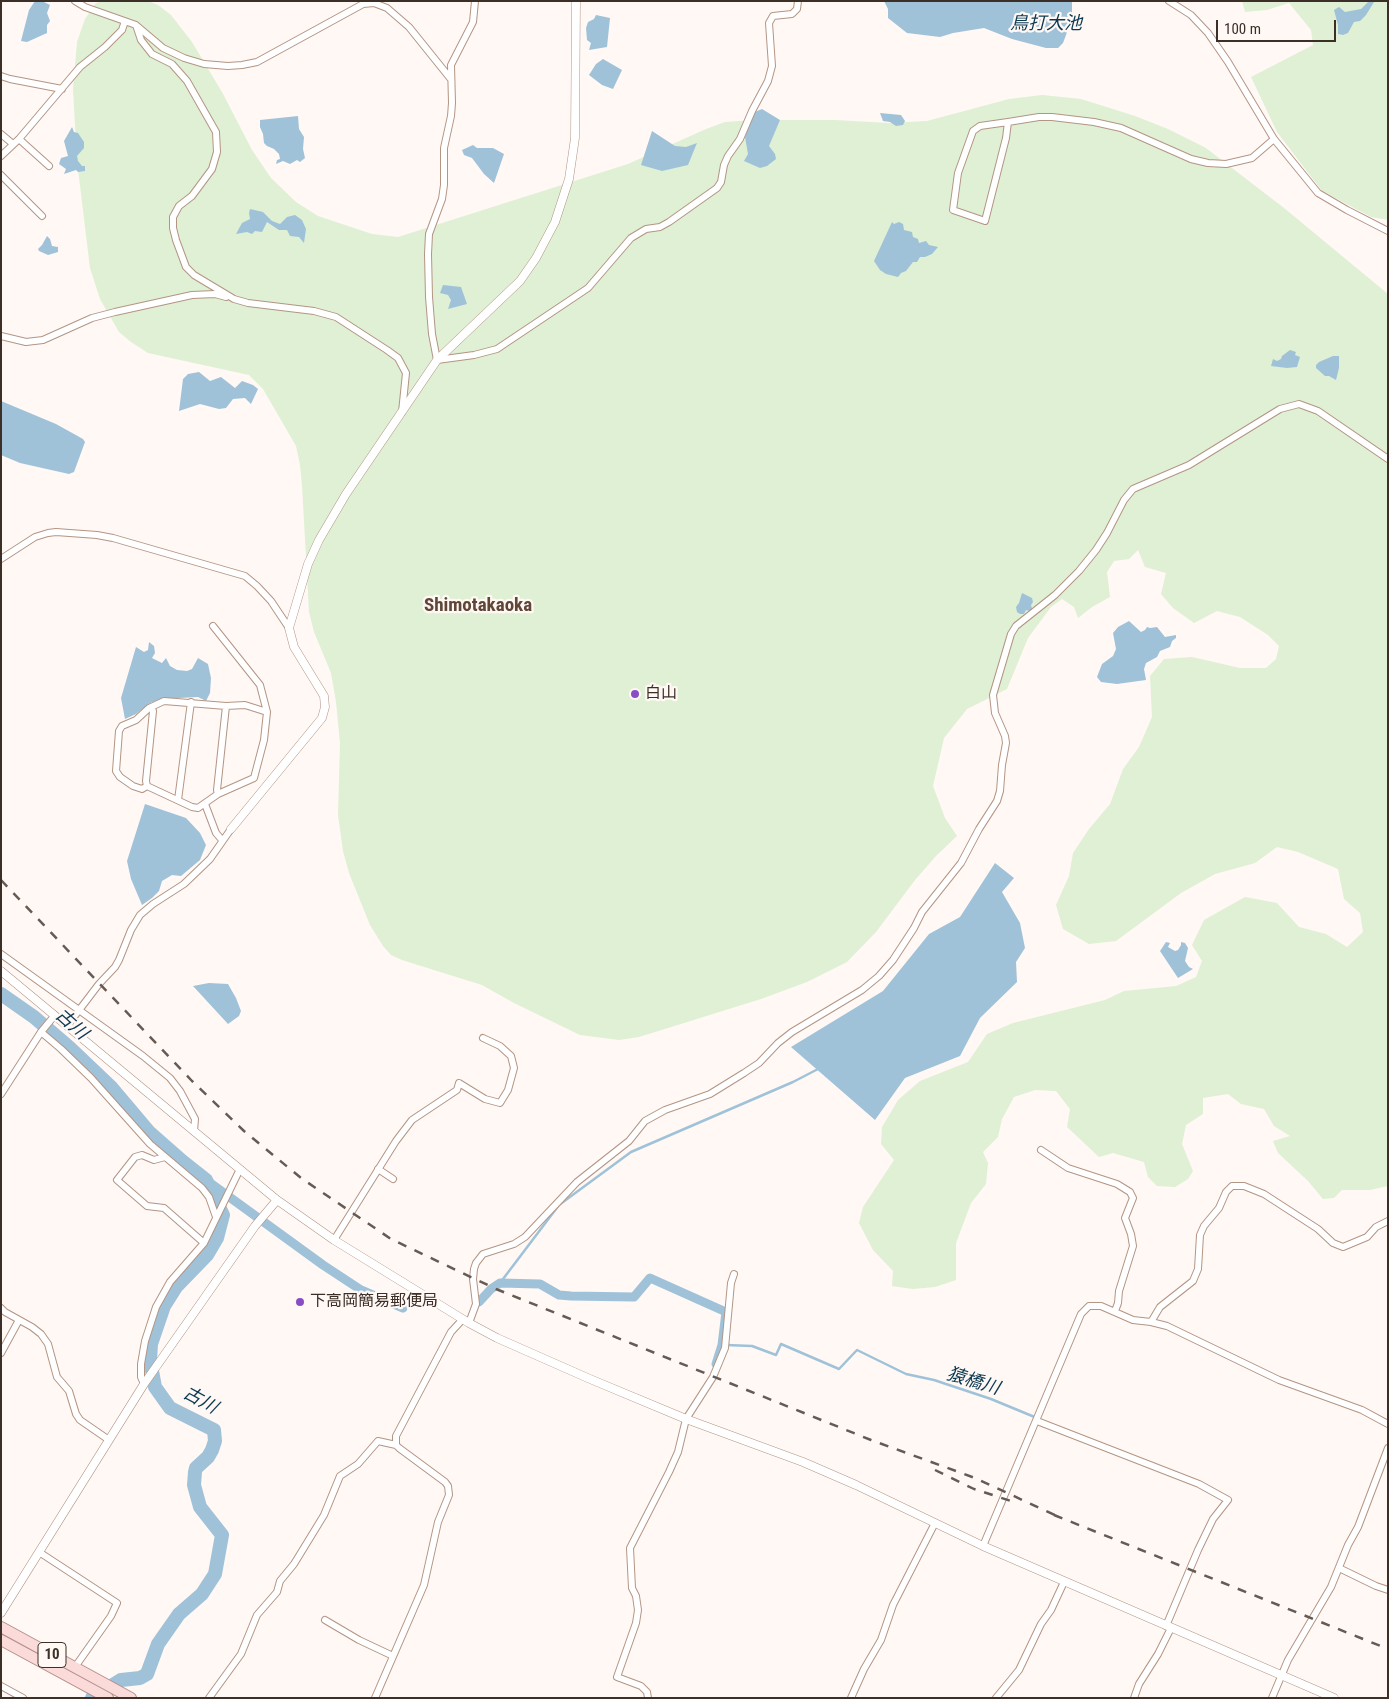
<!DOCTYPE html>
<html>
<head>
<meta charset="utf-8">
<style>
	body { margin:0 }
	#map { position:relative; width:1389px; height:1699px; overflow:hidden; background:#fff8f5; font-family:"Roboto Condensed",sans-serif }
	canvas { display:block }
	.frame { position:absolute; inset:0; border:2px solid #3b2f27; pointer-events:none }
	.scale { position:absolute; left:1216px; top:20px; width:120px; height:22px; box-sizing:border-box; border:2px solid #3b2f27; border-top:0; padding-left:6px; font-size:15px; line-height:18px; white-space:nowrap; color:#3b2f27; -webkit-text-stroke:4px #fff8f5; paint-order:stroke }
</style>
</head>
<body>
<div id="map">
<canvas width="1389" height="1699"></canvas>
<div class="frame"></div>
<div class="scale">100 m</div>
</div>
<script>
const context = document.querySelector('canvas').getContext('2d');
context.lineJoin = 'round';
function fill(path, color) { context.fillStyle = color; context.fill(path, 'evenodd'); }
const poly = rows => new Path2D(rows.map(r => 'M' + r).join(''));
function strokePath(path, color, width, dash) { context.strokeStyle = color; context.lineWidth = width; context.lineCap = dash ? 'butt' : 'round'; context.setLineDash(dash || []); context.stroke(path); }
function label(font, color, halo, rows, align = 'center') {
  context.font = font + ' "Roboto Condensed","Noto Sans JP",sans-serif'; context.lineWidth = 4.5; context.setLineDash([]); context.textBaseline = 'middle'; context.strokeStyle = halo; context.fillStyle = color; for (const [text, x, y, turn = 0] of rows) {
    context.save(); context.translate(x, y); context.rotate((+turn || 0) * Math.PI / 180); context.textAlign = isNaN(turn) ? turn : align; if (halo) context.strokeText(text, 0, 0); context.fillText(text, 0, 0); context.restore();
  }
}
fill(poly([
	[100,1,148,1,158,5,171,15,192,42,222,92,252,150,271,178,296,202,318,216,372,234,398,237,628,164,706,129,725,122,753,120,835,120,888,123,927,121,1009,99,1042,95,1081,99,1135,116,1168,129,1206,148,1284,208,1388,294,1388,1186,1370,1190,1342,1190,1334,1198,1323,1199,1308,1181,1278,1153,1273,1141,1290,1136,1274,1126,1264,1109,1241,1104,1228,1094,1203,1098,1203,1114,1186,1125,1182,1144,1193,1171,1188,1179,1175,1187,1157,1186,1148,1177,1144,1162,1113,1153,1099,1157,1067,1127,1070,1109,1056,1091,1035,1090,1014,1097,1002,1119,998,1137,983,1152,988,1163,986,1184,971,1203,956,1243,956,1280,935,1287,913,1289,892,1286,893,1271,873,1250,859,1223,863,1207,894,1160,881,1144,882,1127,898,1100,920,1081,968,1062,987,1034,1013,1023,1105,1000,1124,991,1176,986,1196,977,1202,961,1192,945,1204,920,1245,897,1277,903,1299,927,1326,934,1347,947,1363,932,1360,913,1344,899,1338,869,1298,852,1277,847,1255,863,1215,874,1181,893,1116,941,1089,944,1063,929,1056,905,1069,876,1073,853,1089,829,1110,804,1123,769,1139,747,1152,717,1150,676,1164,659,1192,657,1240,668,1266,668,1276,659,1279,646,1268,635,1240,617,1217,611,1194,623,1173,608,1161,594,1166,573,1145,567,1138,550,1129,559,1114,561,1107,572,1110,597,1092,607,1078,618,1074,607,1062,599,1051,607,1028,638,1007,689,967,709,944,738,933,786,945,818,957,836,936,856,915,880,876,932,847,962,807,982,761,999,639,1037,619,1040,580,1035,514,1003,482,985,402,960,391,955,383,946,370,925,349,873,343,851,338,815,340,743,336,702,331,673,314,632,309,612,302,485,300,465,296,446,263,389,249,375,148,353,131,342,119,332,100,299,90,268,77,161,73,89,77,42,85,19,95,4],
	[1242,1,1388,1,1388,220,1371,217,1322,191,1277,132,1251,77,1313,45,1311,30,1289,3,1267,10,1245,12]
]), '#dff0d4');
fill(poly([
	[35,1,42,1,50,5,47,13,50,21,47,25,47,33,27,42,21,41,29,10],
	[884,1,1072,1,1072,19,1063,43,1058,48,1046,48,1012,39,984,28,953,33,940,37,907,33,888,18,888,9],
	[1368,2,1374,2,1366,15,1360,21,1354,22,1348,33,1343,35,1338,34,1338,25,1334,10,1339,7,1345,12,1361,9],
	[596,15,610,18,607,47,589,50,591,43,587,40,586,28,588,22,594,19],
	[603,59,622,70,613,89,602,85,589,75,596,64],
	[762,109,780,120,769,146,775,154,776,159,767,166,760,168,744,161,748,154,745,137,753,114,757,111],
	[880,113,901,115,905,121,903,125,896,126,890,122,883,121],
	[298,116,299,129,304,137,303,149,305,158,300,162,297,160,290,164,283,161,276,164,277,160,280,159,279,154,274,149,267,146,264,143,263,134,260,127,260,120],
	[72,127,74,132,78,133,84,142,84,148,77,156,78,161,82,166,85,166,85,171,78,172,76,170,64,174,66,169,59,164,61,158,68,156,64,141],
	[652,131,675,146,686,147,697,143,688,165,662,171,641,165],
	[473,145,477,148,493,148,504,154,494,183,484,174,472,158,464,155,462,150],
	[250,209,263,212,272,221,280,224,287,217,295,215,302,220,306,229,304,243,299,237,290,236,287,230,279,230,267,222,262,232,255,231,252,234,247,232,236,234,242,223,250,219,249,213],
	[892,222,894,224,899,222,903,224,904,230,912,232,913,237,918,239,919,243,926,241,929,245,938,247,932,254,925,257,920,257,917,262,913,262,906,271,901,273,898,277,886,274,880,270,874,261],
	[47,236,50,239,52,246,58,247,58,252,48,255,39,251,38,249,42,245],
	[443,285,461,287,467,304,448,309,451,300,448,295,440,293],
	[1290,350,1296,352,1295,355,1300,357,1297,367,1287,368,1271,366,1273,359,1277,361,1281,359,1282,356],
	[1333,356,1339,356,1339,368,1336,380,1329,376,1325,376,1316,368,1316,365,1319,362],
	[199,372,210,381,221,377,235,388,242,381,253,385,258,389,251,404,245,398,233,399,226,408,219,409,200,404,179,411,183,379,188,374],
	[1,401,56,424,83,439,85,442,74,472,69,474,20,463,1,455],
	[1022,593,1032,598,1033,602,1031,605,1033,612,1026,610,1024,614,1020,614,1017,612,1016,607,1019,603],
	[1129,621,1141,632,1145,630,1147,627,1150,628,1157,627,1165,637,1176,635,1176,638,1172,641,1170,647,1160,651,1157,657,1146,663,1144,669,1146,680,1117,684,1101,682,1097,677,1102,664,1113,656,1116,649,1113,633,1118,627],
	[149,642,154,646,155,653,152,658,162,663,166,658,170,666,177,670,187,671,192,669,198,658,208,664,211,678,210,693,206,701,198,697,161,699,150,703,136,714,125,719,121,698,136,647,144,652,148,650],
	[145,804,186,818,200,833,206,845,200,860,181,876,172,875,162,881,159,891,152,898,142,905,131,879,127,861],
	[995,863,1014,878,1002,892,1020,923,1025,948,1016,962,1017,982,980,1018,960,1056,905,1078,875,1120,791,1047,883,991,929,934,960,917],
	[1166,942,1170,943,1168,947,1175,951,1178,950,1181,945,1181,942,1185,943,1188,948,1185,961,1189,967,1193,969,1178,978,1160,951],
	[209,983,228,984,236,998,241,1011,239,1016,228,1024,193,986]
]), '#9fc2d9');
strokePath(poly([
	[500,1283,559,1205,631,1152,793,1082,818,1069],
	[726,1345,752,1346,776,1355,781,1344,839,1369,857,1350,906,1374,934,1380,991,1399,1037,1418]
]), '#9fc2d9', 2.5);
strokePath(poly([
	[206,1180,323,1265,361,1290,403,1308],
	[479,1302,491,1289,500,1283,540,1284,559,1295,571,1296,634,1297,650,1278,726,1312,722,1345,716,1364]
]), '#9fc2d9', 9);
strokePath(poly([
	[1,994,34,1017,70,1048,111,1087,149,1132,182,1161,206,1180,223,1215,217,1238,207,1255,176,1287,164,1306,151,1344,150,1360,155,1387,170,1408,214,1430,215,1441,212,1450,208,1457,196,1468,195,1472,194,1485,200,1507,222,1535,215,1574,202,1594,179,1614,158,1644,147,1674,140,1678,121,1680,92,1698]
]), '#9fc2d9', 14);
const minor = poly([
	[75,1,85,7,136,25,141,40,152,54,172,64,187,81,216,132,217,152,212,169,192,196,179,206,173,217,173,228,176,240,186,267,194,275,234,299,248,303,314,311,336,317,387,350,398,358,406,373,402,412],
	[475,1,473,22,451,65,452,103,451,116,444,148,444,185,442,199,429,234,428,254,429,297,432,334,437,360,474,355,497,349,588,288,631,238,646,229,660,227,669,222,717,188,721,182,724,165,728,156,740,139,752,111,768,81,772,66,769,23,773,16,792,14,797,9,798,1],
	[1169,1,1191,15,1208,33,1228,62,1274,139,1318,193,1347,210,1388,231],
	[137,26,163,48,184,58,204,64,228,66,242,65,257,62,363,4,374,3,387,8,409,27,450,78],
	[1,76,10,79,62,89],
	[1008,122,1006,138,985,221,953,210,958,173,973,131,980,126,1008,122,1039,117,1052,117,1094,122,1121,128,1191,159,1208,163,1226,164,1252,158,1274,139],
	[1,134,13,144],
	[19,139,49,166],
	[1,156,19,139,80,67,105,47,122,30,125,21],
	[1,175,42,216],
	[1,336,26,342,43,340,92,318,115,312,192,295,215,294,226,297],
	[1,559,35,537,48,533,56,532,97,535,113,538,245,576,257,586,271,601,289,628],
	[213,626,260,685,267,712,264,740,254,778,218,794,198,808,192,807,147,786,142,789,133,786,120,777,116,771,119,731,122,726,136,720,149,708,164,701,226,706,245,705,267,712],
	[147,786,146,781,153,711,151,707],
	[218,794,217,790,226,706],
	[178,800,191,702],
	[205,804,216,833,222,840],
	[1,954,143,1056,170,1078,180,1091,195,1119,194,1131],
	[67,1026,99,984,115,967,119,960,131,930,140,915,153,904,184,884,210,859,231,829],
	[41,1032,61,1049,91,1078,150,1144,202,1188,209,1197,216,1217],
	[1,1094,41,1032,55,1015],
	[1041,1150,1068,1168,1117,1184,1130,1192,1133,1198,1125,1218,1131,1234,1133,1246,1119,1291,1118,1303,1115,1311],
	[165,1157,154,1160,142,1155,135,1157,117,1180,147,1206,164,1208,204,1243],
	[378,1169,393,1179],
	[334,1240,396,1141,412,1120,457,1090,459,1083,485,1099,500,1103,508,1090,514,1068,511,1056,500,1046,483,1038],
	[1,1308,5,1312,32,1327,41,1334,48,1344,57,1377,69,1391,76,1414,80,1420,109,1440],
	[1151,1322,1160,1307,1193,1281,1198,1269,1200,1235,1204,1226,1219,1208,1226,1192,1232,1186,1244,1186,1264,1194,1318,1229,1333,1243,1343,1247,1367,1237,1376,1227,1388,1221],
	[469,1323,476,1304,473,1279,474,1269,476,1263,483,1254,514,1244,525,1237,577,1182,629,1141,645,1121,665,1110,710,1094,744,1073,759,1063,778,1043,792,1032,862,990,879,976,893,960,914,928,922,912,961,863,979,829,997,801,1000,791,1002,765,1006,743,1005,736,995,713,993,695,1011,634,1016,626,1055,595,1079,571,1096,550,1107,533,1124,500,1133,489,1189,465,1280,409,1299,404,1318,411,1388,459],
	[1,1353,19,1320],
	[144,1384,141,1377,141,1364,145,1341,156,1307,170,1282,204,1243,240,1169],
	[1037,1421,1199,1484,1228,1500,1213,1519,1198,1550,1166,1626],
	[983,1546,1081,1314,1089,1306,1101,1306,1133,1320,1151,1322,1167,1326,1279,1380,1362,1410,1388,1424],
	[39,1552,117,1603,111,1616,75,1667],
	[1339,1568,1376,1586,1388,1590],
	[325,1620,359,1640,393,1656],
	[1,1686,23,1698],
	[209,1698,241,1654,257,1615,277,1592,280,1581,294,1564,324,1515,340,1476,358,1464,378,1441,396,1445],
	[375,1698,424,1585,438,1522,449,1495,448,1486,445,1482,399,1448,396,1445,396,1436,451,1332,463,1319],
	[648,1698,647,1692,641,1686,617,1677,636,1623,638,1610,636,1596,632,1588,630,1548,669,1472,678,1452,686,1419,713,1377,725,1348,731,1283,734,1274],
	[851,1698,864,1669,881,1640,893,1605,935,1523],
	[996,1698,1019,1670,1041,1624,1051,1610,1064,1582],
	[1134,1698,1139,1684,1158,1654,1171,1628],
	[1272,1698,1288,1660,1331,1587,1348,1545,1358,1527,1388,1448]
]);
const tertiary = poly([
	[231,829,322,718,325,707,324,696,294,647,289,628,308,564,319,540,346,494,437,360,520,281,536,258,555,222,569,179,575,138,576,1],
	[1,971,277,1200,334,1240,469,1323,497,1338,590,1379,686,1419,803,1462,856,1485,983,1546,1334,1698],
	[1,1613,144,1384,255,1226,277,1200]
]);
const primary = poly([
	[1,1627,131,1698],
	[1,1640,108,1698]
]);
strokePath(minor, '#b39584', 8);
strokePath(tertiary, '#b39584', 9);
strokePath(primary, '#b68f8b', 12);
strokePath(minor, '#fff', 6);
strokePath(tertiary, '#fff', 8);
strokePath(primary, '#fbdbda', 10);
strokePath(poly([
	[1,880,192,1081,244,1131,301,1178,391,1239,496,1289,871,1440,975,1478,1059,1517],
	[935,1470,974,1489,1011,1501],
	[1054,1515,1388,1649]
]), '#665b54', 2.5, [9, 9]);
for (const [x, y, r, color] of [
	[635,694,5,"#884dc4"],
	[300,1302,5,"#884dc4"]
]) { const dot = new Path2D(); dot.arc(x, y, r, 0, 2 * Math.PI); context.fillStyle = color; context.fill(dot); strokePath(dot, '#fff8f5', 2); }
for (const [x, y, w] of [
	[52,1655,28]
]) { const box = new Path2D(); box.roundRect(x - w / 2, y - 12.5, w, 25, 4); context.fillStyle = '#fff8f5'; context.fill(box); strokePath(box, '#3b2f27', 1); }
label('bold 15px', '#3b2f27', null, [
	["10",52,1655]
]);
label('16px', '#3b2f27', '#fff8f5', [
	["白山",645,694],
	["下高岡簡易郵便局",310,1302]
], 'left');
label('italic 18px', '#0a3951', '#fff8f5', [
	["鳥打大池",1046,24],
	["古川",71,1025,42],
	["猿橋川",973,1382,17],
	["古川",200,1401,29]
]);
label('bold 19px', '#604637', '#fff8f5', [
	["Shimotakaoka",478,606]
]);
</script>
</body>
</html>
